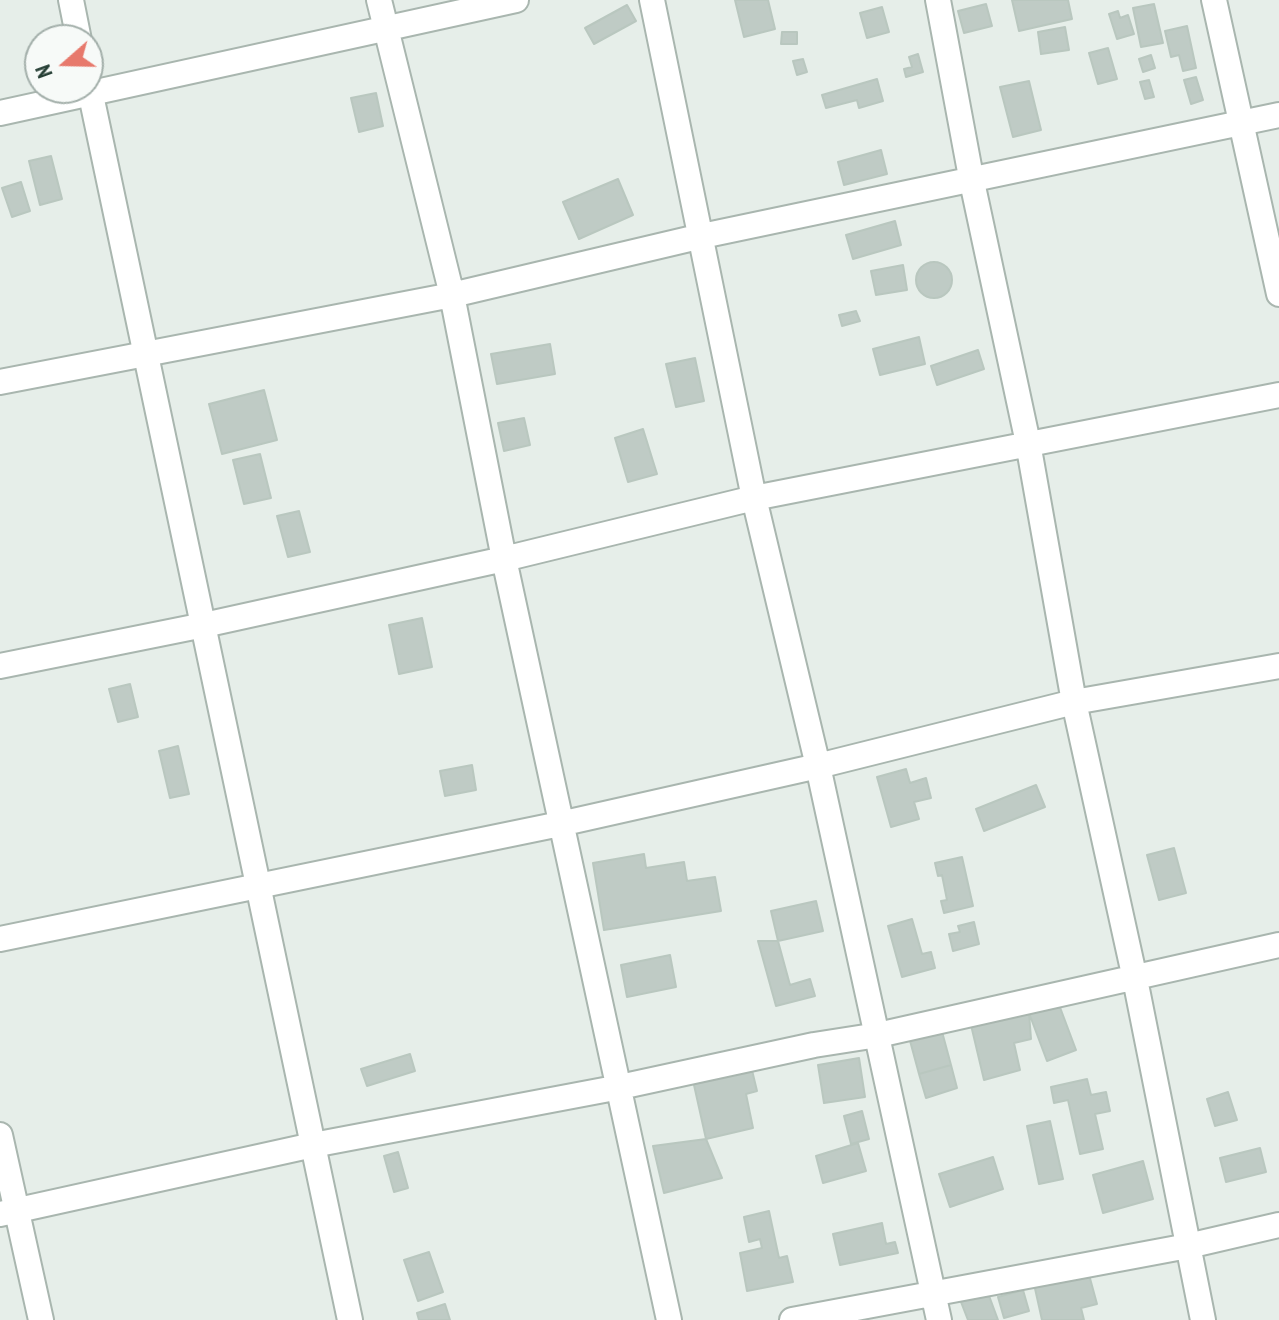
<!DOCTYPE html>
<html>
<head>
<meta charset="utf-8">
<style>
	body { margin:0 }
	#map { position:relative; width:1279px; height:1320px; overflow:hidden; background:#e6eee9; font-family:"PT Sans Narrow",sans-serif }
	canvas { display:block }
	.north { position:absolute; left:24px; top:24px; width:80px; height:80px; box-sizing:border-box; background:#f7faf8; border:2px solid #a3afaa; border-radius:50%; rotate:250deg; font-size:22px; font-weight:700; line-height:32px; text-align:center; color:#263f35 }
	.north::after { content:''; display:block; margin:auto; width:28px; height:36px; background:#e7796c; clip-path:polygon(50% 0,100% 100%,50% 72%,0 100%) }
</style>
</head>
<body>
<div id="map">
<canvas width="1279" height="1320"></canvas>
<div class="north">N</div>
</div>
<script>
const context = document.querySelector('canvas').getContext('2d');
context.lineJoin = 'round';
function fill(path, color) { context.fillStyle = color; context.fill(path, 'evenodd'); }
const poly = rows => new Path2D(rows.map(r => 'M' + r).join(''));
function strokePath(path, color, width, dash) { context.strokeStyle = color; context.lineWidth = width; context.lineCap = dash ? 'butt' : 'round'; context.setLineDash(dash || []); context.stroke(path); }
const building = poly([
	[735,0,768,0,775,29,744,37,735,0],
	[1012,0,1068,0,1072,19,1019,31,1012,0],
	[986,4,992,26,964,33,958,11,986,4],
	[1154,4,1163,43,1141,47,1133,8,1154,4],
	[627,5,636,21,594,44,585,28,627,5],
	[882,7,889,32,867,38,860,13,882,7],
	[1118,11,1120,18,1128,15,1134,34,1117,39,1109,14,1118,11],
	[1187,26,1196,68,1183,71,1179,55,1171,57,1165,31,1187,26],
	[1065,27,1069,50,1041,54,1038,32,1065,27],
	[782,32,797,32,797,44,781,44,782,32],
	[1108,48,1117,79,1098,84,1089,53,1108,48],
	[918,54,923,72,906,77,904,69,912,67,909,57,918,54],
	[1151,55,1155,68,1143,72,1139,59,1151,55],
	[803,59,807,72,797,75,793,61,803,59],
	[1196,77,1203,100,1191,104,1184,80,1196,77],
	[877,79,883,101,859,108,857,100,826,108,822,95,877,79],
	[1149,80,1154,97,1145,99,1140,82,1149,80],
	[1029,81,1041,130,1013,137,1000,87,1029,81],
	[376,93,383,126,359,132,351,98,376,93],
	[881,150,887,174,844,185,838,162,881,150],
	[51,156,62,199,40,205,29,161,51,156],
	[618,179,633,215,579,239,563,202,618,179],
	[21,182,30,211,12,217,2,188,21,182],
	[895,221,901,245,853,259,846,235,895,221],
	'916 280a18 18 0 1 1 36 0a18 18 0 1 1-36 0Z',
	[903,265,907,290,876,295,871,271,903,265],
	[856,311,860,321,842,326,839,315,856,311],
	[919,337,925,364,880,375,873,349,919,337],
	[550,344,555,374,497,384,491,354,550,344],
	[978,350,984,369,937,385,931,366,978,350],
	[695,358,704,401,676,407,666,364,695,358],
	[264,390,277,440,222,454,209,404,264,390],
	[524,418,530,445,504,451,498,423,524,418],
	[643,429,657,474,628,482,615,438,643,429],
	[260,454,271,498,244,504,233,460,260,454],
	[299,511,310,552,288,557,277,516,299,511],
	[422,618,432,667,399,674,389,625,422,618],
	[130,684,138,717,118,722,109,689,130,684],
	[178,746,189,794,170,798,159,751,178,746],
	[472,765,476,790,445,796,440,771,472,765],
	[906,769,910,783,926,778,931,798,914,802,919,819,891,827,877,777,906,769],
	[1036,785,1045,807,984,831,976,809,1036,785],
	[1174,848,1186,893,1159,900,1147,855,1174,848],
	[644,854,646,868,684,862,687,881,715,877,721,911,604,930,593,863,644,854],
	[962,857,973,906,944,913,941,901,947,900,942,875,938,876,935,863,962,857],
	[816,901,823,931,778,941,771,911,816,901],
	[912,919,922,954,931,952,935,968,902,977,888,926,912,919],
	[974,922,979,944,953,951,949,934,960,932,958,926,974,922],
	[758,941,778,941,790,985,810,979,815,996,776,1006,758,941],
	[670,955,676,987,627,997,621,965,670,955],
	[1058,1002,1076,1050,1047,1061,1029,1013,1058,1002],
	[1029,1013,1031,1039,1014,1043,1020,1070,984,1080,971,1025,1029,1013],
	[941,1028,951,1065,919,1074,909,1037,941,1028],
	[410,1054,415,1071,367,1086,361,1069,410,1054],
	[859,1058,865,1097,824,1103,818,1065,859,1058],
	[951,1065,957,1088,926,1098,919,1074,951,1065],
	[751,1066,757,1091,746,1094,753,1128,706,1139,692,1076,751,1066],
	[1087,1079,1091,1095,1106,1092,1110,1111,1095,1114,1103,1149,1080,1154,1068,1100,1054,1103,1051,1087,1087,1079],
	[1228,1092,1237,1120,1215,1126,1207,1099,1228,1092],
	[862,1111,869,1139,851,1144,844,1116,862,1111],
	[1050,1121,1063,1179,1039,1184,1027,1126,1050,1121],
	[706,1139,722,1178,664,1193,653,1146,706,1139],
	[858,1143,866,1171,823,1183,816,1156,858,1143],
	[1260,1148,1266,1172,1226,1182,1220,1158,1260,1148],
	[398,1152,408,1188,394,1192,384,1156,398,1152],
	[993,1157,1003,1189,950,1207,939,1174,993,1157],
	[1143,1161,1153,1199,1103,1213,1093,1175,1143,1161],
	[769,1211,779,1258,787,1256,793,1282,747,1291,740,1253,762,1248,760,1239,749,1242,744,1217,769,1211],
	[882,1223,886,1244,895,1242,898,1253,840,1265,833,1234,882,1223],
	[429,1252,443,1292,418,1301,404,1260,429,1252],
	[1088,1271,1097,1304,1081,1308,1084,1320,1042,1320,1034,1284,1088,1271],
	[1023,1290,1029,1311,1004,1318,998,1297,1023,1290],
	[988,1293,998,1320,968,1320,961,1302,988,1293],
	[445,1304,450,1320,419,1320,417,1313,445,1304]
]);
fill(building, '#bfcbc5');
strokePath(building, '#b9c7bf', 2);
const minor = poly([
	[379,0,452,295,504,559,669,1320],
	[652,0,754,498,818,766,939,1320],
	[938,0,971,177,1028,443,1074,702,1135,979,1203,1320],
	[1214,0,1279,294],
	[0,113,516,0],
	[0,382,452,295,702,236,1279,115],
	[0,666,204,625,504,559,754,498,1279,395],
	[0,939,560,824,818,766,1074,702,1279,666],
	[0,1135,41,1320],
	[0,1214,313,1145,620,1087,814,1045,878,1035,1279,945],
	[792,1320,1188,1246,1279,1225]
]);
const tertiary = poly([
	[71,0,79,40],
	[88,81,350,1320]
]);
strokePath(minor, '#a9b6af', 28);
strokePath(tertiary, '#a9b6af', 28);
strokePath(minor, '#fff', 24);
strokePath(tertiary, '#fff', 24);
</script>
</body>
</html>
